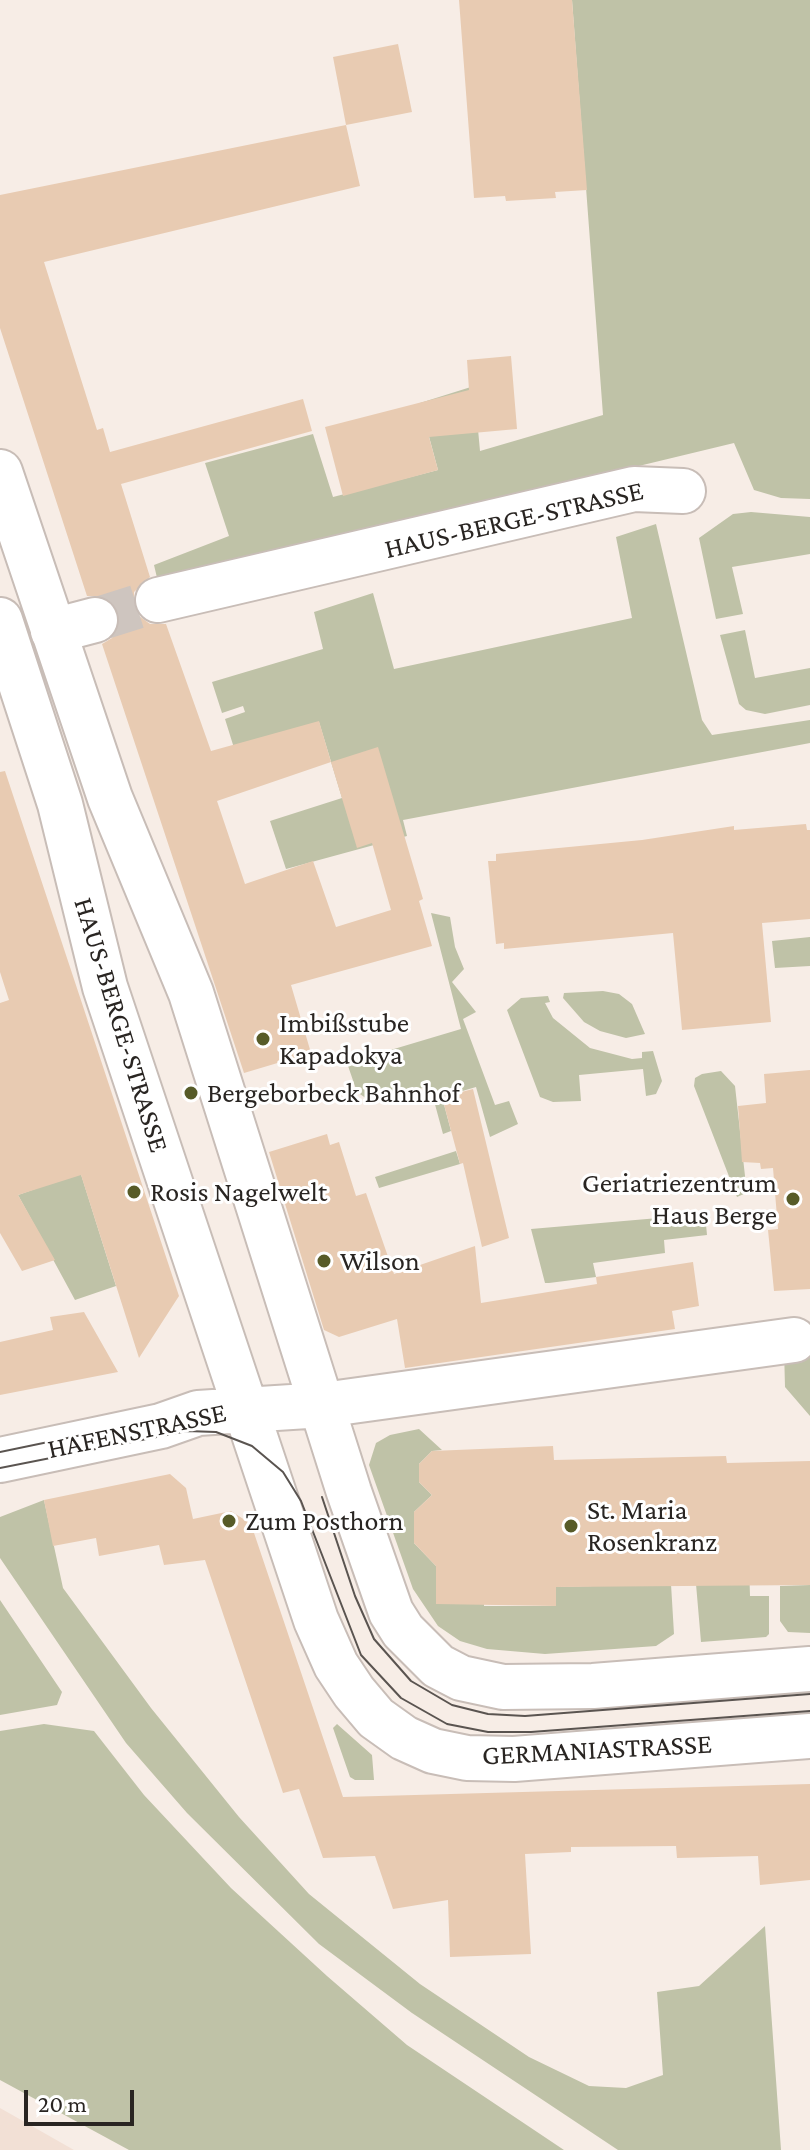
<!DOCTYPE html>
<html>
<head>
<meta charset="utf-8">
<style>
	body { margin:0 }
	#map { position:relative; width:810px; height:2150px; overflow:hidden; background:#f7ede6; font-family:"Crimson Pro",serif }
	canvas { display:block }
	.scale { position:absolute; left:24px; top:2090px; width:110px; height:36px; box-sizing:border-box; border:4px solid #292522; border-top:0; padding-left:10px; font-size:24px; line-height:28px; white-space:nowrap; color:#292522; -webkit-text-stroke:6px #fff; paint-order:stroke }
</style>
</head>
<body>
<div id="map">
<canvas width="810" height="2150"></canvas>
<div class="scale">20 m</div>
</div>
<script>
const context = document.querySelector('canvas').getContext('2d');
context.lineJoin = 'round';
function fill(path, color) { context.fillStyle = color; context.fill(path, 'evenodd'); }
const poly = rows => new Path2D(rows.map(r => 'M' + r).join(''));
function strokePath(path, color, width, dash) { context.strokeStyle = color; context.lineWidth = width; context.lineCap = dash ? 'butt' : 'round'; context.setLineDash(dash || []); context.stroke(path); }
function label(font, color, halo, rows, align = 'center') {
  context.font = font + ' "Crimson Pro",serif'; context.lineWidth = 6; context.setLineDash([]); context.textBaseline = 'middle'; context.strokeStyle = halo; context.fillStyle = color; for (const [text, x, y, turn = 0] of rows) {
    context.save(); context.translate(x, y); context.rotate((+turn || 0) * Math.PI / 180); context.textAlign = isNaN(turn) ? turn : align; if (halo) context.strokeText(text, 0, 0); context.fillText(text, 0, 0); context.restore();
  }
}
fill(poly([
	[0,2108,23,2121,74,2150,0,2150]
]), '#f2e0d5');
fill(poly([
	[572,0,810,0,810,499,781,498,754,490,734,443,158,582,154,565,229,536,205,463,313,434,333,497,438,470,420,403,474,386,480,451,603,415],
	[751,512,810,517,810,554,732,567,743,614,716,619,699,538,733,514],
	[656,524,702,720,712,735,810,720,810,743,403,820,407,836,286,869,270,821,342,798,319,722,234,748,225,719,245,712,243,706,222,713,212,682,323,649,314,612,373,593,394,669,632,618,616,537],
	[745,630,755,678,810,668,810,705,765,714,746,710,739,704,720,635],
	[431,913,450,917,455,947,464,969,452,982,476,1012,463,1019,495,1105,509,1101,518,1124,490,1137,476,1087,442,1097,451,1131,443,1134,430,1086,370,1101,357,1092,347,1063,461,1029],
	[810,937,810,966,775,968,772,941],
	[603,991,619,994,632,1004,645,1034,626,1038,600,1031,584,1022,563,998,564,993],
	[548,996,550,1002,545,1003,553,1018,590,1048,632,1059,642,1058,642,1052,653,1051,662,1081,656,1094,646,1096,643,1069,579,1075,581,1101,553,1102,540,1097,507,1010,521,998],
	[721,1071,735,1086,746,1185,746,1193,737,1197,694,1086,695,1078,702,1074],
	[456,1151,460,1164,379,1188,375,1177],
	[74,1152,116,1286,75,1300,18,1195,35,1189],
	[705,1214,707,1235,664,1240,665,1253,593,1263,596,1277,549,1283,545,1283,531,1229],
	[810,1347,810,1416,785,1387,784,1349],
	[419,1429,442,1450,432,1451,419,1464,419,1482,432,1495,414,1512,414,1543,436,1566,484,1595,484,1606,556,1606,556,1587,671,1584,674,1634,656,1646,545,1654,487,1649,460,1641,438,1626,413,1589,369,1465,376,1443,390,1435],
	[44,1500,63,1588,151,1708,239,1817,309,1894,420,1984,529,2057,589,2086,626,2088,663,2075,657,1992,699,1986,765,1926,781,2150,618,2150,412,2013,319,1944,187,1813,126,1743,0,1558,0,1517],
	[749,1565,750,1596,769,1596,769,1634,766,1637,701,1642,696,1584],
	[810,1585,810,1633,788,1632,780,1621,780,1586],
	[0,1600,62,1692,57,1705,0,1715],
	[44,1724,94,1731,144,1795,231,1888,327,1976,407,2045,564,2150,129,2150,0,2080,0,1731],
	[337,1724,372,1755,374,1780,355,1780,350,1777,333,1728]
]), '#bfc2a7');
fill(poly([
	[459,0,572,0,587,190,555,192,556,198,506,201,505,196,474,198],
	[398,44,412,112,346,125,333,57],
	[346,125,360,186,44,262,97,430,103,428,110,452,303,399,312,431,121,484,150,577,134,592,134,606,139,616,150,624,166,624,211,751,319,721,331,762,378,747,423,899,419,901,432,946,291,985,311,1053,244,1073,102,644,112,638,119,627,119,613,113,603,102,596,87,596,0,328,0,195],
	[331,762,357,848,372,843,391,910,336,927,313,861,245,884,217,801],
	[511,356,517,429,429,437,438,470,343,496,325,427,469,390,467,360],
	[5,771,179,1296,139,1358,81,1175,18,1195,55,1260,22,1271,0,1233,0,1003,9,1000,0,972,0,772],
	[806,824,807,830,810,830,810,919,762,923,771,1022,682,1030,673,933,504,949,504,943,496,944,488,861,496,861,496,854,642,840,734,826,734,830],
	[810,1070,810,1289,774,1291,768,1230,778,1229,773,1168,761,1169,760,1163,742,1162,738,1106,766,1103,764,1074],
	[473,1089,509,1238,482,1247,463,1163,460,1164,442,1097],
	[327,1134,330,1145,339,1142,356,1196,366,1193,394,1274,475,1246,481,1303,597,1284,596,1277,693,1262,699,1306,672,1311,675,1329,405,1368,397,1319,339,1337,324,1330,269,1152],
	[84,1312,118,1372,0,1395,0,1342,53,1330,50,1317],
	[553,1446,554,1460,726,1456,727,1463,810,1461,810,1585,556,1587,556,1606,436,1604,436,1566,414,1543,414,1512,432,1495,419,1482,419,1464,432,1451],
	[170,1474,186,1488,193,1519,231,1511,251,1524,343,1797,810,1784,810,1880,760,1885,758,1856,677,1858,676,1846,571,1847,571,1852,525,1854,531,1954,450,1957,448,1900,393,1909,375,1856,323,1858,299,1789,283,1793,205,1560,164,1565,159,1545,99,1556,96,1538,53,1546,44,1500]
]), '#e8cbb2');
strokePath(poly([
	[95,620,158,600]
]), '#cec5bf', 44, [44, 22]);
const minor = poly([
	[158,600,634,489,683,491],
	[53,631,95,620],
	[323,1405,794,1340]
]);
const major = poly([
	[0,472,110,798,191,993,349,1492,391,1612,403,1631,438,1666,461,1678,503,1687,593,1686,810,1669],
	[0,620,60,804,105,987,316,1620,336,1665,354,1692,376,1718,404,1738,433,1751,467,1758,514,1759,810,1736],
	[0,1460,161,1426,198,1413,323,1405]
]);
strokePath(minor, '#c8bdb7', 48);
strokePath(major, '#c8bdb7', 48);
strokePath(minor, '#fff', 44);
strokePath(major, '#fff', 44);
strokePath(poly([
	[0,1452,106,1430],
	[0,1468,187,1431,216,1432,252,1446,283,1472,301,1501,361,1655,401,1698,447,1724,488,1732,531,1732,810,1711],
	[322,1497,355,1596,374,1639,411,1681,452,1705,488,1714,525,1716,810,1694]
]), '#5a5450', 2);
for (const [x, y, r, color] of [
	[263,1039,8,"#575b28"],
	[191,1093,8,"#575b28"],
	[134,1192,8,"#575b28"],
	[793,1199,8,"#575b28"],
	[324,1261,8,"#575b28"],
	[229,1521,8,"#575b28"],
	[571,1526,8,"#575b28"]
]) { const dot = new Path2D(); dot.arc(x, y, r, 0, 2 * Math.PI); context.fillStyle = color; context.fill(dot); strokePath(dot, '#fff', 3); }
label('28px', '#292522', '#fff', [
	["HAUS-BERGE-STRASSE",514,520,-13],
	["HAUS-BERGE-STRASSE",121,1025,73],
	["HAFENSTRASSE",137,1431,-12],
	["GERMANIASTRASSE",597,1750,-3]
]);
label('28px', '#292522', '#fff', [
	["Imbißstube",279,1023],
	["Kapadokya",279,1055],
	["Bergeborbeck Bahnhof",207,1093],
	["Geriatriezentrum",777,1183,"right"],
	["Haus Berge",777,1215,"right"],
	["Rosis Nagelwelt",150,1192],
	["Wilson",340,1261],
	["St. Maria",587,1510],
	["Rosenkranz",587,1542],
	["Zum Posthorn",245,1521]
], 'left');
</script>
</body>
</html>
